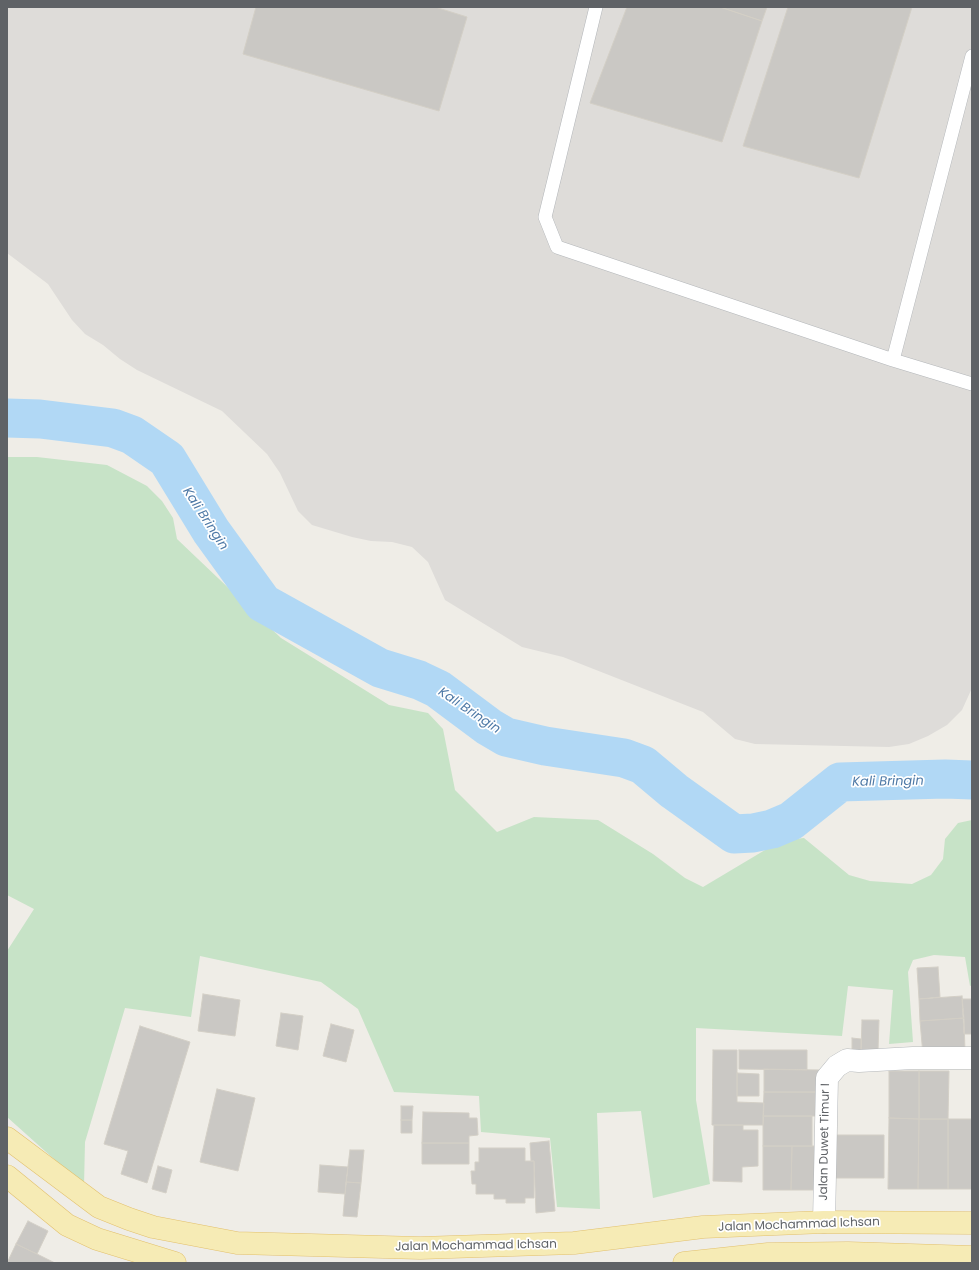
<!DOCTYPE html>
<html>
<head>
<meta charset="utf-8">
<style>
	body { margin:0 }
	#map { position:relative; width:979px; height:1270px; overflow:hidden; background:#efede7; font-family:Poppins,sans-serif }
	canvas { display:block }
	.frame { position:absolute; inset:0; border:8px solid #5f6266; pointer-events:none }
</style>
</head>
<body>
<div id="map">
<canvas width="979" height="1270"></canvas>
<div class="frame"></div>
</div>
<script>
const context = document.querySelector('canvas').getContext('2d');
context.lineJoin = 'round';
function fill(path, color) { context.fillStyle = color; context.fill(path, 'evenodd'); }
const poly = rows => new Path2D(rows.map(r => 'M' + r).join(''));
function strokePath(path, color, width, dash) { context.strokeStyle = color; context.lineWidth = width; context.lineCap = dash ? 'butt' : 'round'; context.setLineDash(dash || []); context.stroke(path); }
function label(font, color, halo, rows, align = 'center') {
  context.font = font + ' Poppins,sans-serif'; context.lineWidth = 3.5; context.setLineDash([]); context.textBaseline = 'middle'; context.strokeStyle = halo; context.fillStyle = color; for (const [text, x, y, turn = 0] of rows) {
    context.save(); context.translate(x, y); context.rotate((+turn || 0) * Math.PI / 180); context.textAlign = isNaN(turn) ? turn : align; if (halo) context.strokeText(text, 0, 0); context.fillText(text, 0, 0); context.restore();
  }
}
fill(poly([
	[7,7,972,7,972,688,962,710,947,725,928,736,909,744,889,747,755,744,735,739,703,712,563,657,522,647,445,600,428,562,412,547,392,542,371,541,352,537,312,525,298,511,280,473,267,454,222,411,137,370,120,359,103,345,85,334,72,320,48,284,7,253]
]), '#dedcd9');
fill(poly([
	[7,457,37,457,107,465,147,486,162,501,173,518,177,539,281,638,389,705,428,713,443,729,455,790,497,832,534,817,598,820,653,854,685,878,703,887,765,850,785,840,804,838,849,875,870,881,912,884,931,875,943,859,945,839,958,823,972,820,972,985,970,986,965,957,934,955,913,960,908,972,913,1042,889,1044,893,990,848,986,842,1036,696,1028,696,1100,710,1184,653,1198,641,1111,597,1113,600,1209,557,1207,550,1138,481,1132,479,1096,394,1092,358,1009,321,982,200,956,191,1017,125,1008,85,1142,84,1186,7,1117,7,951,34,909,7,895]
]), '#c7e3c7');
strokePath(poly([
	[7,418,40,419,113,428,132,435,167,459,211,531,263,603,380,668,419,680,438,689,489,727,506,737,545,746,624,758,643,765,674,791,734,834,753,833,772,829,791,821,840,782,945,779,972,780]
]), '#b1d8f5', 39);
const building = poly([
	[256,7,435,7,467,17,439,111,243,54,256,7],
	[627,7,720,7,762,21,722,142,590,103,627,7],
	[720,7,767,7,762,21,720,7],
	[788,7,912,7,859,178,743,146,788,7],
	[938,967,940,997,919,999,917,968,938,967],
	[203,994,240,1000,235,1036,198,1031,203,994],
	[962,996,964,1018,920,1021,919,999,962,996],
	[962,999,972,999,972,1034,964,1034,962,999],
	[281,1013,303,1016,298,1050,276,1046,281,1013],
	[964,1018,965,1052,923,1055,920,1021,964,1018],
	[862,1020,879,1020,878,1051,861,1051,862,1020],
	[331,1024,354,1030,346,1062,323,1056,331,1024],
	[140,1026,190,1042,147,1183,121,1174,128,1151,104,1144,140,1026],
	[852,1038,861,1039,861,1051,852,1051,852,1038],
	[713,1050,737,1050,737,1102,764,1103,763,1125,712,1125,713,1050],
	[739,1050,807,1050,807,1070,739,1069,739,1050],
	[764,1069,821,1070,821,1092,764,1092,764,1069],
	[889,1071,919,1071,919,1119,889,1118,889,1071],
	[919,1071,949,1071,948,1119,919,1119,919,1071],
	[737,1073,759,1074,759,1096,737,1096,737,1073],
	[217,1089,255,1098,238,1171,200,1162,217,1089],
	[764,1092,821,1092,821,1116,763,1116,764,1092],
	[401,1106,413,1106,412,1120,401,1120,401,1106],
	[423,1112,469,1113,469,1118,477,1118,478,1135,469,1136,469,1143,422,1143,423,1112],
	[763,1116,812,1116,812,1146,763,1146,763,1116],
	[889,1118,919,1119,918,1189,888,1189,889,1118],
	[919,1119,948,1119,948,1189,918,1189,919,1119],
	[948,1119,972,1119,972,1189,948,1189,948,1119],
	[401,1120,412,1120,412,1133,401,1133,401,1120],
	[714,1125,743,1125,743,1130,758,1130,758,1166,742,1167,742,1182,713,1181,714,1125],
	[831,1135,884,1135,884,1178,831,1178,831,1135],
	[549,1141,555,1211,536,1213,534,1161,531,1161,530,1143,549,1141],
	[422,1143,469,1143,469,1164,422,1164,422,1143],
	[763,1146,792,1146,791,1190,763,1190,763,1146],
	[792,1146,816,1146,816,1190,791,1190,792,1146],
	[479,1148,525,1148,525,1161,534,1161,534,1198,525,1198,525,1203,506,1203,506,1199,494,1199,494,1194,476,1194,476,1184,472,1184,471,1171,475,1171,475,1162,479,1162,479,1148],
	[350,1150,364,1150,361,1183,346,1182,350,1150],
	[320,1165,348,1167,345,1194,318,1192,320,1165],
	[158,1166,172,1170,166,1193,152,1189,158,1166],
	[346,1182,361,1183,357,1217,343,1216,346,1182],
	[28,1221,48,1231,37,1254,16,1244,28,1221],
	[16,1244,37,1254,55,1263,7,1263,16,1244]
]);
fill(building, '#cac8c4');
strokePath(building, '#d3cfc6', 1);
const service = poly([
	[596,7,545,217,557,247,893,360,972,384],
	[893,360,972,56]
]);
const minor = poly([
	[824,1222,827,1078,837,1066,847,1060,859,1061,913,1058,972,1058]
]);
const primary = poly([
	[7,1138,99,1207,129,1219,153,1227,237,1243,420,1248,574,1243,703,1227,824,1222,972,1223],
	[7,1176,67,1225,97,1239,175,1263],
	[684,1263,768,1254,848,1253,972,1257]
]);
strokePath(service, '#b4b7ba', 14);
strokePath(minor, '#b4b7ba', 23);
strokePath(primary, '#e2c06d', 23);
strokePath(service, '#fff', 13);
strokePath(minor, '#fff', 22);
strokePath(primary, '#f6ebb5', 22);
label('12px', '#5f6266', '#fff', [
	["Jalan Duwet Timur I",825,1142,-89],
	["Jalan Mochammad Ichsan",799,1225,-2],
	["Jalan Mochammad Ichsan",476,1246,-1]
]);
label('italic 13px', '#4e79a6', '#fff', [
	["Kali Bringin",205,519,57],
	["Kali Bringin",469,711,34],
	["Kali Bringin",888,782,-1]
]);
</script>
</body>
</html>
